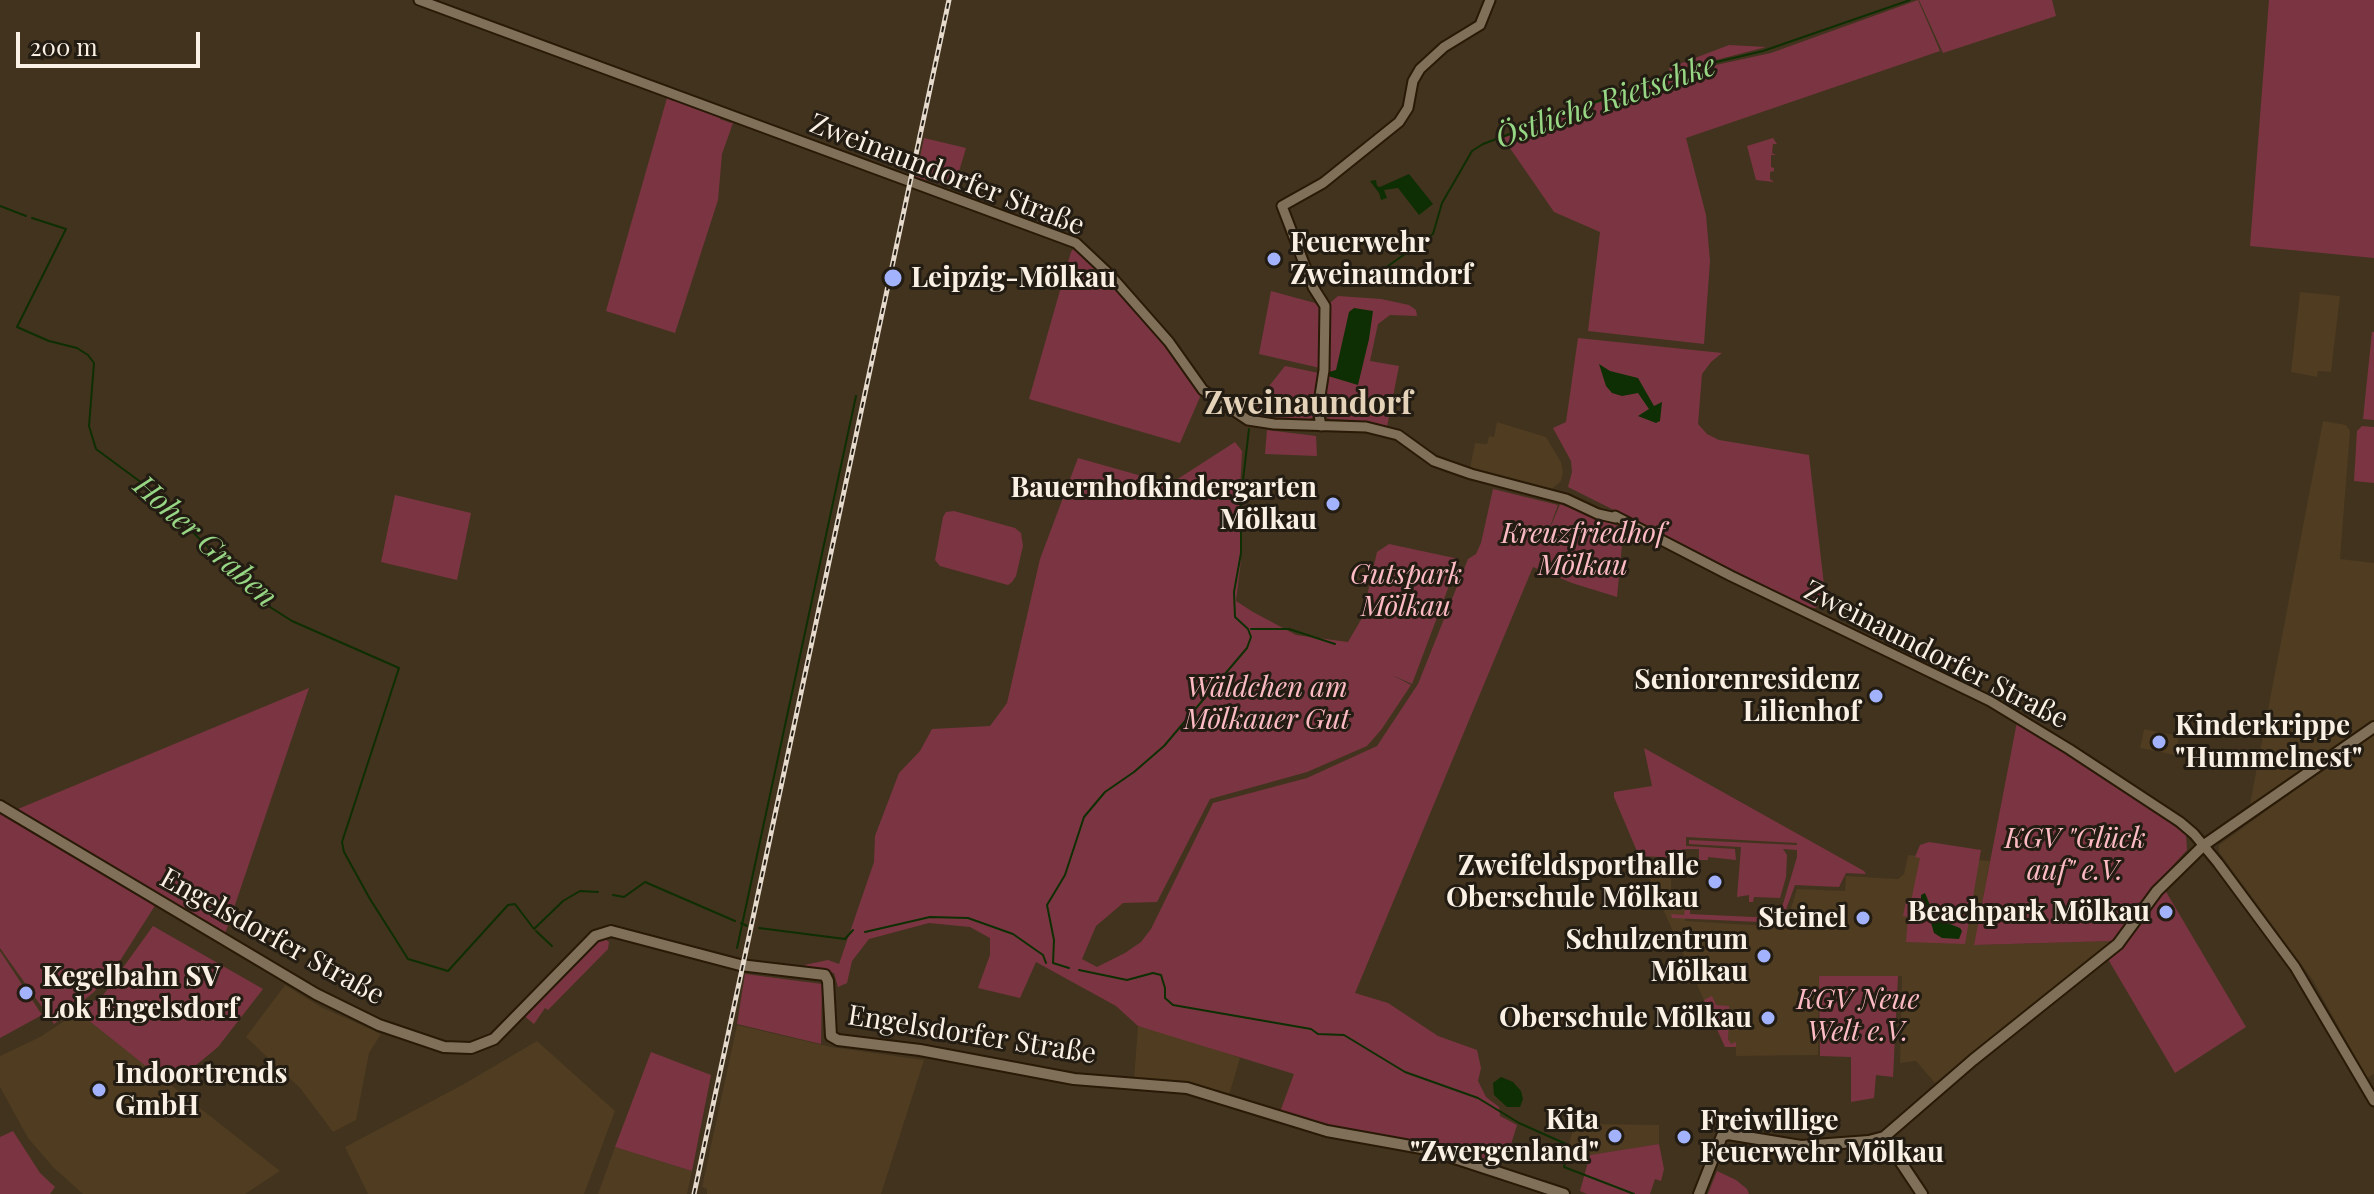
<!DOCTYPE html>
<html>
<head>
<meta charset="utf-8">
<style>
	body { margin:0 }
	#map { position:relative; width:2374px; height:1194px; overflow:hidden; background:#42331e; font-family:"Playfair Display",serif }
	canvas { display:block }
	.scale { position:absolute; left:16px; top:32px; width:184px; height:36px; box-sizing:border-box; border:4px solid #faf0e3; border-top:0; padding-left:10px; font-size:24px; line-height:28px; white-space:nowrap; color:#faf0e3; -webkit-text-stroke:6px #231c13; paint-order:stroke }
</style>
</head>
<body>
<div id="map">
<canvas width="2374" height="1194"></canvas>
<div class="scale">200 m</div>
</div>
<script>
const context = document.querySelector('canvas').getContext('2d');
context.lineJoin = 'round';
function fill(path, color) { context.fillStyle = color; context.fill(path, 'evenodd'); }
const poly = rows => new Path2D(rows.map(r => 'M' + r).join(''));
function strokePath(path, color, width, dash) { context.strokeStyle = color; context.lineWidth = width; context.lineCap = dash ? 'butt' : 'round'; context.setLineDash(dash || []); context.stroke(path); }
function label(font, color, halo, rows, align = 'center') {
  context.font = font + ' "Playfair Display",serif'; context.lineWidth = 6; context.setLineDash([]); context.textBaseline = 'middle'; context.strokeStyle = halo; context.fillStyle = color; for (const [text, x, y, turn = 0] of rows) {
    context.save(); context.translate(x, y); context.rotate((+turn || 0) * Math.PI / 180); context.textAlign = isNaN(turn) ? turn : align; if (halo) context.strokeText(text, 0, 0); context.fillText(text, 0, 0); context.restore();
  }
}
fill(poly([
	[2300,292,2340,296,2331,372,2318,371,2317,377,2291,372],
	[2323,421,2346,425,2350,431,2340,559,2374,563,2374,720,2282,785,2250,804],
	[1497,422,1546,437,1561,462,1563,472,1561,481,1552,489,1484,474,1470,468,1475,443,1487,444,1489,436,1494,437],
	[2144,729,2179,736,2175,755,2140,748],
	[2374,733,2374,1074,2367,1078,2312,979,2219,852,2219,845],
	[1908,855,1990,861,1974,945,2112,941,1935,1083,1916,1061,1900,1063,1902,976,1819,976,1818,1055,1736,1056,1736,1047,1725,1047,1645,869,1648,862,1672,863,1671,889,1687,890,1685,921,1785,927,1797,889,1845,891,1846,876,1898,879,1904,874],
	[285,985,321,1007,381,1034,369,1053,356,1120,333,1132,300,1088,246,1037],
	[78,1012,280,1171,245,1194,83,1194,53,1167,28,1138,0,1087,0,1056,40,1037],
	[737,1025,831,1047,924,1060,881,1194,707,1194,707,1189,702,1187],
	[1138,1026,1184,1038,1240,1058,1229,1095,1185,1083,1134,1079],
	[537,1041,615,1111,584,1194,368,1194,345,1147,464,1084],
	[1594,1124,1659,1125,1659,1144,1592,1155,1568,1148,1574,1126,1582,1128],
	[615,1147,692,1171,687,1194,598,1194]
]), '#4f3c21');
fill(poly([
	[1918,0,1940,51,1686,138,1706,215,1710,261,1704,344,1588,331,1600,232,1554,212,1503,138,1679,73,1771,53],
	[1919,0,2052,0,2056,16,1943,53],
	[2269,0,2374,0,2374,258,2250,246],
	[1729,45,1766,47,1670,72,1669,68],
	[667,98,673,101,681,100,721,115,720,119,731,123,734,120,722,154,718,200,675,333,606,311],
	[924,138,966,148,954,188,916,177],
	[1773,138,1777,144,1773,144,1772,153,1776,155,1771,155,1771,167,1774,168,1774,171,1770,172,1770,179,1774,182,1756,180,1747,146],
	[1074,248,1081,252,1168,344,1199,390,1200,397,1180,443,1029,399,1071,252],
	[1271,291,1315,303,1320,308,1322,316,1320,368,1259,354],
	[1338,296,1381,299,1409,305,1416,310,1417,316,1390,315,1378,324,1370,361,1399,366,1387,427,1355,420,1330,419,1324,416,1323,408,1330,303],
	[2372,332,2374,332,2374,420,2363,419],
	[1578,338,1722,353,1711,362,1702,374,1698,424,1707,434,1719,440,1809,455,1824,585,1816,608,1807,607,1568,487,1572,472,1571,461,1553,428,1566,422],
	[1285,366,1319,373,1313,417,1310,419,1255,416,1262,395],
	[2362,426,2374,427,2374,483,2354,481,2357,431],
	[1267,430,1316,436,1317,456,1265,454],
	[1235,442,1242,451,1239,506,1241,560,1236,601,1253,612,1296,635,1348,642,1362,618,1377,552,1389,544,1459,559,1412,684,1392,675,1411,685,1381,730,1367,746,1307,772,1210,799,1157,902,1123,903,1096,926,1082,959,1097,967,1125,953,1141,942,1151,929,1213,803,1307,778,1377,746,1418,684,1468,559,1476,554,1481,543,1493,489,1558,505,1545,540,1560,504,1618,526,1619,533,1623,534,1617,597,1572,583,1533,567,1355,993,1388,1003,1438,1036,1477,1050,1481,1068,1478,1081,1486,1097,1499,1107,1500,1116,1517,1125,1506,1160,1495,1166,1353,1134,1280,1112,1294,1074,1138,1026,1116,1006,1036,962,1020,998,978,988,990,955,990,938,970,927,929,923,869,939,852,961,847,983,838,987,834,973,804,965,828,960,839,964,874,862,875,836,899,773,920,751,932,729,990,726,1007,703,1040,559,1078,458,1170,484],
	[395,495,471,513,457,580,381,562],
	[954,511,1015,528,1021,533,1023,546,1016,576,1012,582,1008,585,940,566,935,560,943,517,946,512],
	[309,688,224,937,156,904,116,967,94,992,54,1024,0,948,0,810,6,814],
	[2017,722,2155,811,2186,835,2187,850,2154,886,2112,941,1974,945],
	[1644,748,1864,871,1866,874,1846,873,1839,887,1795,885,1781,923,1672,918,1671,914,1684,915,1685,909,1690,910,1690,914,1774,918,1780,914,1797,857,1797,850,1783,849,1787,855,1786,877,1780,898,1754,897,1753,902,1749,902,1749,895,1737,897,1741,847,1689,844,1689,840,1797,845,1797,843,1686,837,1686,846,1735,849,1736,860,1708,857,1708,860,1699,860,1699,849,1685,849,1683,858,1639,856,1614,797,1614,792,1652,786],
	[1929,842,1981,850,1965,944,1906,942,1908,917,1903,916,1906,901,1911,901,1920,858,1915,857,1920,845],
	[2165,890,2246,1027,2175,1073,2108,959,2129,940],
	[153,926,263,989,218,1047,171,1086,78,1012,104,994],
	[604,938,609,942,608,949,548,1010,545,1008,534,1024,523,1015,597,940],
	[0,951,42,1015,0,1038],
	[745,974,822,984,821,1044,737,1024],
	[1819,976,1898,976,1893,1077,1876,1075,1874,1098,1851,1102,1851,1057,1820,1056],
	[1712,996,1716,1005,1729,1006,1729,1011,1721,1011,1721,1017,1724,1022,1729,1022,1728,1039,1731,1044,1736,1042,1736,1047,1725,1047,1704,1000],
	[651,1052,711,1075,692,1171,615,1147],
	[13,1131,40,1173,55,1187,50,1194,0,1194,0,1137],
	[1659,1144,1664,1169,1661,1181,1655,1179,1650,1194,1587,1194,1580,1191,1590,1155],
	[1717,1171,1736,1180,1747,1189,1749,1194,1708,1194]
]), '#7b3542');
fill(poly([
	[1409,174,1433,204,1419,215,1398,188,1384,190,1387,198,1381,200,1379,193,1370,181,1376,180,1377,186,1380,187],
	[1354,308,1373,311,1369,339,1358,385,1328,376,1329,372,1336,370,1349,312],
	[1599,364,1610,371,1638,378,1654,406,1662,402,1660,421,1656,423,1638,416,1649,409,1638,393,1622,396,1612,393,1606,386],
	[1925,893,1934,915,1942,921,1960,928,1962,931,1959,939,1942,938,1934,933,1928,912,1921,904,1921,895],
	[1501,1077,1513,1082,1521,1091,1523,1099,1520,1107,1507,1107,1494,1095,1493,1083]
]), '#0e2e03');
strokePath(poly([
	[0,206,26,216],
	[32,218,66,229,17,327,49,341,77,348,88,355,94,363,89,426,96,449,142,483,270,607,292,621,399,668,342,842,344,852,370,899,408,959,448,971,508,905,515,904,534,929,563,901,580,891,598,892],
	[1365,286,1367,281,1433,234,1442,203,1472,151,1483,144,1678,71,1763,51,1910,0],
	[1251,629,1289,629,1335,644],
	[613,895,624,897,645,882,735,921],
	[741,923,747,926],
	[759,928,845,939,853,930],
	[536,931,552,946],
	[865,932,930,917,968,918,1013,934,1043,955,1046,963],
	[737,948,856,396],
	[1069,968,1053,963,1054,940,1047,905,1065,875,1084,817,1105,792,1134,772,1164,746,1247,648,1251,637,1248,629,1235,617,1234,592,1241,553,1241,497,1249,429],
	[1079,970,1127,980,1153,973,1161,975,1165,988,1165,998,1173,1005,1311,1029,1318,1034,1344,1035,1405,1072,1478,1098,1519,1123,1566,1144,1568,1150,1564,1167,1634,1194]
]), '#0e2e03', 2);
const tertiary = poly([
	[419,0,1076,243,1110,275,1169,342,1203,390,1248,420,1274,424,1366,427,1398,435,1434,461,1471,474,1566,499,1598,514,1616,518],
	[1321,426,1318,409,1324,370,1325,306,1313,287,1282,206,1323,183,1399,122,1408,108,1413,81,1420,69,1444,47,1480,25,1490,0],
	[1615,516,1731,576,1990,701,2069,749,2180,822,2194,834,2218,863,2295,967,2374,1101]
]);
const secondary = poly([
	[0,806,316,994,379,1025,444,1047,471,1048,494,1039,595,936,611,931,740,965,825,975,828,981,831,1036,838,1040,920,1050,1074,1079,1187,1088,1327,1131,1427,1149,1564,1194],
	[1884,1137,1922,1194],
	[1699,1194,1722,1136,1728,1134,1801,1146,1869,1141,1884,1137,1973,1060,2118,944,2157,891,2204,845,2374,727]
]);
strokePath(tertiary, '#281a06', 13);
strokePath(secondary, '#281a06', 14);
strokePath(tertiary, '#817059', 9);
strokePath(secondary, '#817059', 10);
const rail = poly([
	[694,1194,949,0]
]);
strokePath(rail, '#e5dacc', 5);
strokePath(rail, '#231c13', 2, [6]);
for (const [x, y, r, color] of [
	[1274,259,8,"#a3b2fd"],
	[893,278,10,"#a3b2fd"],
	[1333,504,8,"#a3b2fd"],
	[1876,696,8,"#a3b2fd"],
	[2159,742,8,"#a3b2fd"],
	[1715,882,8,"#a3b2fd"],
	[2166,912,8,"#a3b2fd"],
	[1863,918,8,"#a3b2fd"],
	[1764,956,8,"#a3b2fd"],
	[26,993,8,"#a3b2fd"],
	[1768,1018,8,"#a3b2fd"],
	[99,1090,8,"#a3b2fd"],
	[1615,1136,8,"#a3b2fd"],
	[1684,1137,8,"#a3b2fd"]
]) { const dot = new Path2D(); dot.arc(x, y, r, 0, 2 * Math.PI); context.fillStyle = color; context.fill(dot); strokePath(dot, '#231c13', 3); }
label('28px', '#faf0e3', '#231c13', [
	["Zweinaundorfer Straße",947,175,21],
	["Zweinaundorfer Straße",1936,655,27],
	["Engelsdorfer Straße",272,937,29],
	["Engelsdorfer Straße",972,1035,9]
]);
label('bold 28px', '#faf0e3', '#231c13', [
	["Feuerwehr",1290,243,"left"],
	["Zweinaundorf",1290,275,"left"],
	["Leipzig-Mölkau",911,278,"left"],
	["Bauernhofkindergarten",1317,488],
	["Mölkau",1317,520],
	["Seniorenresidenz",1860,680],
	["Lilienhof",1860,712],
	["Kinderkrippe",2175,726,"left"],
	["\"Hummelnest\"",2175,758,"left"],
	["Zweifeldsporthalle",1699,866],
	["Oberschule Mölkau",1699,898],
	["Beachpark Mölkau",2150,912],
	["Steinel",1847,918],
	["Schulzentrum",1748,940],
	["Mölkau",1748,972],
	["Kegelbahn SV",42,977,"left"],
	["Lok Engelsdorf",42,1009,"left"],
	["Oberschule Mölkau",1752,1018],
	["Indoortrends",115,1074,"left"],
	["GmbH",115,1106,"left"],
	["Kita",1599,1120],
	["\"Zwergenland\"",1599,1152],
	["Freiwillige",1700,1121,"left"],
	["Feuerwehr Mölkau",1700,1153,"left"]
], 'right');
label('italic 28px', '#fdbbc3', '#231c13', [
	["Kreuzfriedhof",1583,534],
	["Mölkau",1583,566],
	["Gutspark",1406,575],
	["Mölkau",1406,607],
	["Wäldchen am",1267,688],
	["Mölkauer Gut",1267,720],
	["KGV \"Glück",2075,839],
	["auf\" e.V.",2075,871],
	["KGV Neue",1858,1000],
	["Welt e.V.",1858,1032]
]);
label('italic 30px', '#97d684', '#231c13', [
	["Östliche Rietschke",1606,102,-19],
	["Hoher Graben",205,542,42]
]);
label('bold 32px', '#e4d2b9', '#231c13', [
	["Zweinaundorf",1308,404]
]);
</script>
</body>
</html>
